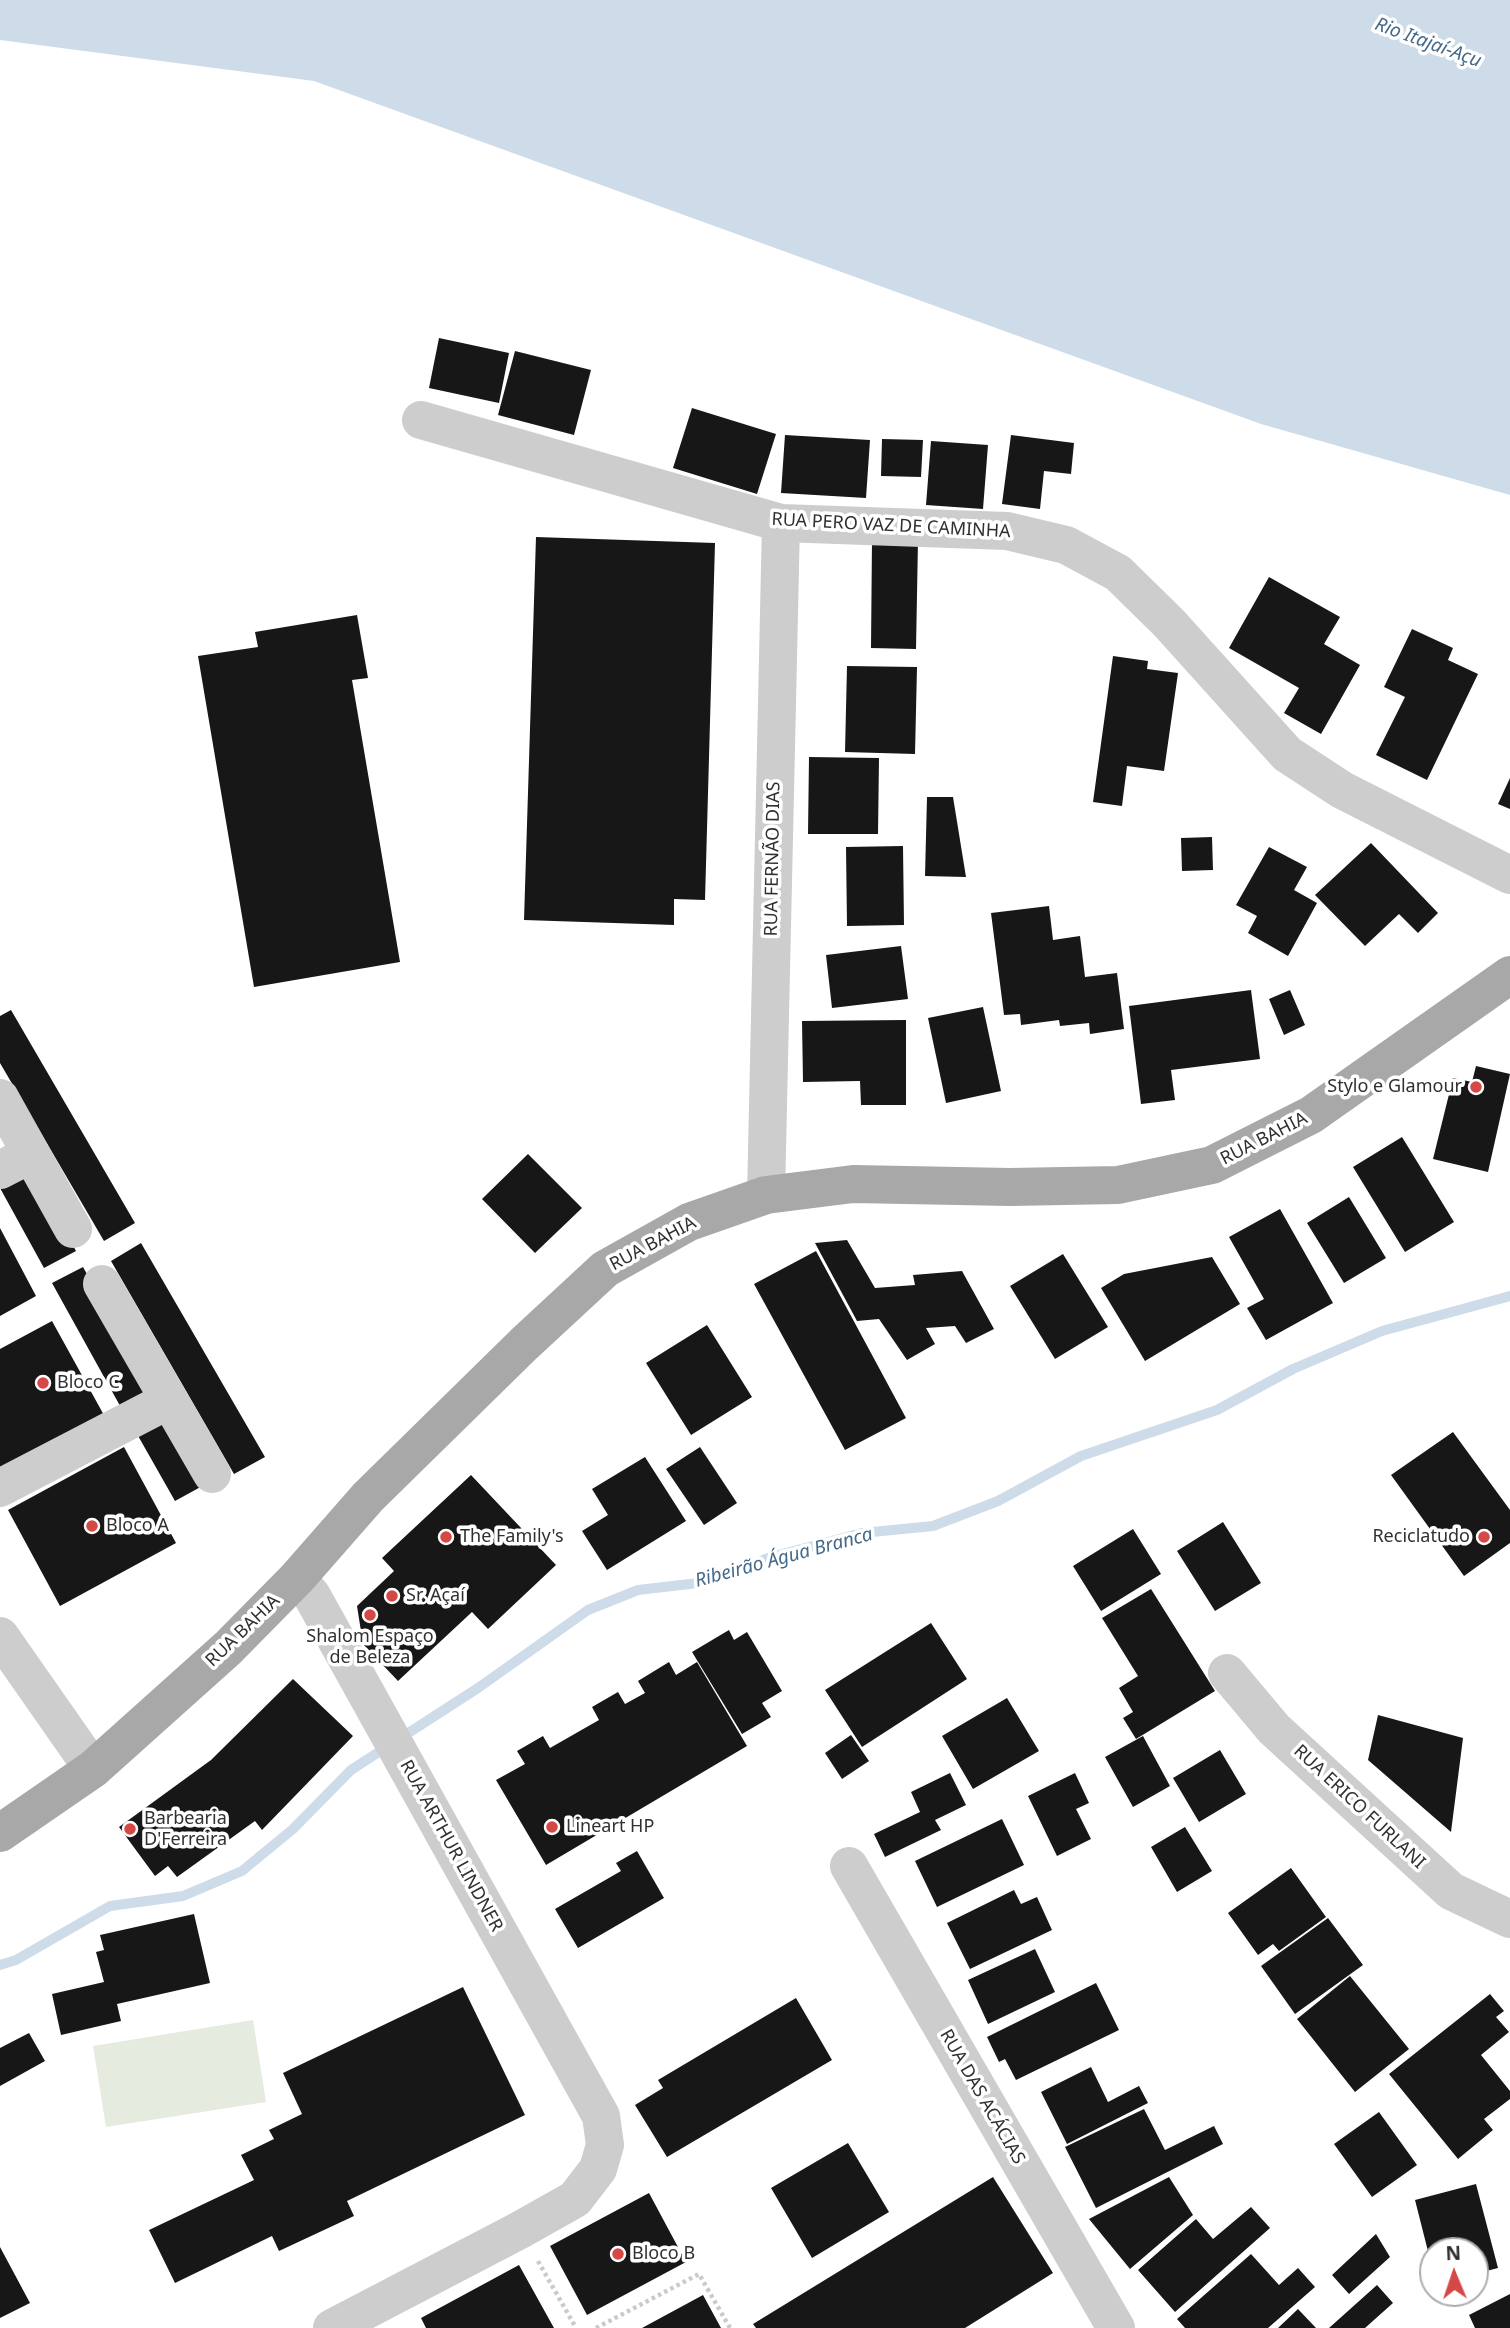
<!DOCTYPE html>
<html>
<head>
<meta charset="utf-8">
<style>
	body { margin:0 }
	#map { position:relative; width:1510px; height:2328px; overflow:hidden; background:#fff; font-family:"Noto Sans",sans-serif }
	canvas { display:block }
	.north { position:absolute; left:1419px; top:2237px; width:70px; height:70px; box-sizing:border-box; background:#fff; border:2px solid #acacac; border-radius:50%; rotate:358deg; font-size:19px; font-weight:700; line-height:28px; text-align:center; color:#303030 }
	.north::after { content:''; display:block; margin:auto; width:24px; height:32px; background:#d44945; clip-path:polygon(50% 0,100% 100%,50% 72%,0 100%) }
</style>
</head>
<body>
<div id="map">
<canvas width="1510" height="2328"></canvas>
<div class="north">N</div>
</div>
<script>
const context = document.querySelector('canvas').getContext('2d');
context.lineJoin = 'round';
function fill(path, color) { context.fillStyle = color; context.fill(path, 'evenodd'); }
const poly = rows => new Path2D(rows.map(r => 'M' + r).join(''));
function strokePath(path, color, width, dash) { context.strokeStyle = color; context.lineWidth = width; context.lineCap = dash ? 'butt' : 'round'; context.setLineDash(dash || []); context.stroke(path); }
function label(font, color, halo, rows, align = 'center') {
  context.font = font + ' "Noto Sans",sans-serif'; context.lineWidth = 7; context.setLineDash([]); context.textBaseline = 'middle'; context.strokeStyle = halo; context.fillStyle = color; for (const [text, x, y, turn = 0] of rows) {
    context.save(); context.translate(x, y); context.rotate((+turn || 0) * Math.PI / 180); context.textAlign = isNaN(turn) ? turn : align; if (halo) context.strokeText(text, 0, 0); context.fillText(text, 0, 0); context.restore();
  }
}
fill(poly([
	[253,2020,266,2102,106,2127,93,2046]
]), '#e5ebdf');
fill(poly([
	[0,0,1510,0,1510,495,1261,424,314,81,0,40]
]), '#cedce9');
strokePath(poly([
	[0,1965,16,1960,110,1906,183,1896,242,1871,293,1829,351,1770,478,1688,588,1610,638,1590,707,1582,771,1557,862,1533,933,1526,998,1501,1081,1456,1217,1410,1293,1369,1382,1331,1510,1296]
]), '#cedce9', 10);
fill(poly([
	[439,338,509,353,499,403,429,388],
	[515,351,591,370,574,435,498,415],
	[692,408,776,434,757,494,673,468],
	[785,435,870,440,866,498,781,493],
	[1011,435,1074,443,1071,474,1044,471,1040,509,1002,504],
	[882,439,923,440,921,477,881,476],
	[931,441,988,445,983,509,926,505],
	[536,537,715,543,705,900,674,899,674,925,524,920],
	[872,540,918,540,916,649,871,648],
	[1269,577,1340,617,1324,644,1360,665,1321,734,1284,713,1299,688,1229,648],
	[357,615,368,678,352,680,400,962,254,987,198,656,258,647,255,632],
	[1412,629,1453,648,1448,660,1478,674,1427,780,1376,755,1405,697,1384,687],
	[1113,656,1148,661,1147,669,1178,673,1164,771,1127,766,1122,806,1093,802],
	[847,666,917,667,915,754,845,752],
	[809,757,879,758,878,834,808,834],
	[1510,778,1510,809,1498,804],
	[927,797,953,797,966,877,925,876],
	[1212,837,1213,870,1182,871,1181,838],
	[1371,843,1438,913,1418,933,1399,914,1365,946,1315,895],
	[903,846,904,925,847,926,846,847],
	[1269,847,1307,867,1294,890,1317,903,1288,956,1248,933,1257,916,1236,905],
	[1049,906,1053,940,1080,936,1085,977,1117,973,1124,1029,1090,1034,1089,1023,1060,1026,1059,1020,1021,1025,1020,1014,1004,1015,991,913],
	[901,946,908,999,832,1008,826,955],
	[1251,990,1260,1059,1171,1070,1175,1100,1141,1104,1129,1006],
	[1290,990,1305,1025,1284,1035,1269,999],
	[983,1007,1001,1091,946,1103,928,1018],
	[11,1010,135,1223,104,1241,0,1063,0,1016],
	[906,1020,906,1105,861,1105,860,1081,803,1082,802,1021],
	[1476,1066,1510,1074,1488,1172,1433,1159,1453,1078,1472,1082],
	[1402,1137,1454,1222,1405,1252,1353,1167],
	[528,1154,582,1208,535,1253,482,1199],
	[30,1167,76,1251,44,1268,0,1188],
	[1349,1197,1386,1258,1344,1283,1307,1223],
	[1280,1209,1333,1303,1266,1340,1247,1308,1264,1299,1229,1237],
	[0,1228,36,1296,0,1316],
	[847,1240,875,1288,915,1285,913,1275,962,1271,994,1329,966,1343,955,1326,926,1328,935,1344,907,1360,879,1319,857,1321,815,1243],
	[141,1243,265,1457,234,1474,111,1261],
	[816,1251,906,1418,845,1450,754,1284],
	[1063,1254,1108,1327,1055,1359,1010,1286],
	[1212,1257,1240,1304,1145,1361,1101,1288,1124,1274],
	[83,1267,155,1395,124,1413,52,1283],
	[52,1321,105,1417,0,1473,0,1349],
	[707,1325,752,1397,691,1435,646,1363],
	[169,1417,206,1484,175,1501,137,1434],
	[1453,1432,1510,1510,1510,1543,1464,1576,1391,1475],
	[124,1447,176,1543,60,1606,8,1510],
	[700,1447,737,1503,704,1525,666,1469],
	[645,1457,686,1521,607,1570,582,1531,608,1515,592,1489],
	[471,1475,556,1565,488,1629,472,1612,398,1681,363,1644,357,1606,394,1571,382,1558],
	[1223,1522,1261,1583,1215,1611,1177,1551],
	[1133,1529,1161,1574,1101,1611,1073,1566],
	[1151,1589,1215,1691,1136,1739,1123,1718,1133,1712,1119,1688,1138,1676,1102,1618],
	[931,1623,967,1679,862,1747,825,1690],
	[729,1630,734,1640,747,1632,782,1691,762,1703,771,1717,742,1734,692,1652],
	[669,1662,676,1675,697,1662,747,1746,546,1865,496,1780,525,1764,517,1751,543,1736,550,1748,599,1720,592,1707,618,1692,625,1704,645,1693,638,1681],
	[293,1679,353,1736,262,1830,255,1821,177,1877,168,1866,155,1876,119,1827,211,1760],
	[1007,1698,1039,1751,973,1789,942,1736],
	[1378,1715,1463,1738,1451,1832,1368,1760],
	[851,1735,869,1761,842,1779,825,1753],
	[1143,1736,1170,1786,1133,1807,1105,1757],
	[1220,1750,1246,1794,1199,1822,1173,1778],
	[950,1773,966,1805,935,1820,941,1830,885,1857,874,1834,920,1812,911,1792],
	[1075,1773,1089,1803,1076,1809,1091,1839,1057,1856,1028,1796],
	[1002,1819,1024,1865,937,1907,915,1861],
	[1185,1827,1212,1871,1177,1892,1151,1847],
	[637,1851,664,1898,578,1948,555,1909,621,1871,616,1863],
	[1291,1868,1326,1917,1279,1951,1273,1944,1258,1955,1228,1913],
	[1014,1890,1021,1904,1037,1897,1052,1930,970,1969,947,1923],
	[194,1914,210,1983,117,2004,121,2021,61,2035,52,1994,104,1982,96,1952,104,1950,100,1935],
	[1328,1918,1363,1965,1295,2014,1261,1966],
	[1035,1949,1055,1992,988,2024,968,1980],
	[1350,1976,1409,2049,1355,2092,1297,2019],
	[1096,1983,1119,2030,1016,2080,1005,2059,999,2062,987,2037],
	[463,1987,525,2115,347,2201,354,2216,279,2251,272,2236,175,2283,149,2230,254,2180,241,2155,274,2139,269,2130,302,2114,283,2073],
	[1490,1994,1504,2011,1496,2017,1509,2032,1481,2055,1510,2091,1510,2099,1484,2119,1493,2130,1458,2159,1389,2074],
	[796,1998,832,2060,667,2157,635,2105,663,2088,658,2080],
	[29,2033,45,2061,0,2086,0,2048],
	[1091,2067,1108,2102,1139,2086,1148,2103,1067,2144,1041,2092],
	[1144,2109,1165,2150,1214,2126,1223,2144,1096,2208,1065,2147],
	[1379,2112,1417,2165,1372,2197,1334,2144],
	[848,2143,889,2212,812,2258,771,2188],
	[993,2177,1053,2273,965,2328,756,2328,753,2324],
	[1169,2177,1193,2215,1130,2269,1089,2219],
	[1476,2184,1498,2268,1475,2274,1475,2251,1433,2251,1432,2267,1415,2200],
	[649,2193,686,2262,587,2315,550,2246],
	[1251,2207,1270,2228,1175,2312,1138,2270,1196,2219,1213,2239],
	[1376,2234,1390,2257,1349,2294,1332,2275],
	[0,2247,30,2303,0,2318],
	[1251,2254,1279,2285,1298,2268,1315,2287,1268,2328,1185,2328,1177,2319],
	[519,2265,554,2328,426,2328,421,2318],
	[1377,2285,1393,2303,1365,2328,1329,2328],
	[1510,2294,1510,2328,1475,2328,1469,2315],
	[703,2295,721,2328,642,2328],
	[1298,2309,1316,2328,1278,2328]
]), '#171717');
strokePath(poly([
	[538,2261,576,2328],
	[596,2328,699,2274,730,2328]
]), '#cacaca', 4.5, [3.5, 3.5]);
strokePath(poly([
	[421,420,781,523,1007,531,1066,545,1118,573,1169,623,1287,754,1342,790,1510,875],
	[0,1098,73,1229],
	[0,1170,31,1154],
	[766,1195,781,523],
	[102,1284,212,1474],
	[0,1488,169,1400],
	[297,1578,312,1596,601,2116,605,2145,598,2169,575,2199,520,2230,332,2328],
	[0,1636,93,1769],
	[1227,1673,1274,1729,1451,1891,1510,1919],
	[849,1866,1116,2328]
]), '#cdcdcd', 38);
strokePath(poly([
	[0,1833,93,1769,228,1648,297,1578,368,1497,524,1344,605,1269,689,1222,766,1195,853,1184,1010,1187,1118,1185,1212,1165,1311,1115,1510,975]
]), '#a8a8a8', 38);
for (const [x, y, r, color] of [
	[1476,1087,7,"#d44945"],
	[43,1383,7,"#d44945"],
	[92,1526,7,"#d44945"],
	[446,1537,7,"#d44945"],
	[1484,1537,7,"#d44945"],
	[392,1596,7,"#d44945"],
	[370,1615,7,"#d44945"],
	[552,1827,7,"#d44945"],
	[130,1829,7,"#d44945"],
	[618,2254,7,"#d44945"]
]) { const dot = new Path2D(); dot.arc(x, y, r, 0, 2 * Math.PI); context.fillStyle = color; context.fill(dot); strokePath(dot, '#fff', 2.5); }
label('18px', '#303030', '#fff', [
	["RUA PERO VAZ DE CAMINHA",891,526,3],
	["RUA FERNÃO DIAS",773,859,-89],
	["RUA BAHIA",1264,1139,-27],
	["RUA BAHIA",653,1244,-28],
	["RUA BAHIA",243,1631,-44],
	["RUA ERICO FURLANI",1359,1807,43],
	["RUA ARTHUR LINDNER",451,1846,61],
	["RUA DAS ACÁCIAS",982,2097,60]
]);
label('18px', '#303030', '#fff', [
	["Stylo e Glamour",1462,1087,"right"],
	["Bloco C",57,1383],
	["Bloco A",106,1526],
	["The Family's",460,1537],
	["Reciclatudo",1470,1537,"right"],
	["Sr. Açaí",406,1596],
	["Shalom Espaço",370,1637,"center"],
	["de Beleza",370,1658,"center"],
	["Barbearia",144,1819],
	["D'Ferreira",144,1840],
	["Lineart HP",566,1827],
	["Bloco B",632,2254]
], 'left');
label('italic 19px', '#46698a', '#fff', [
	["Rio Itajaí-Açu",1428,43,20],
	["Ribeirão Água Branca",784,1558,-15]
]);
</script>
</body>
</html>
